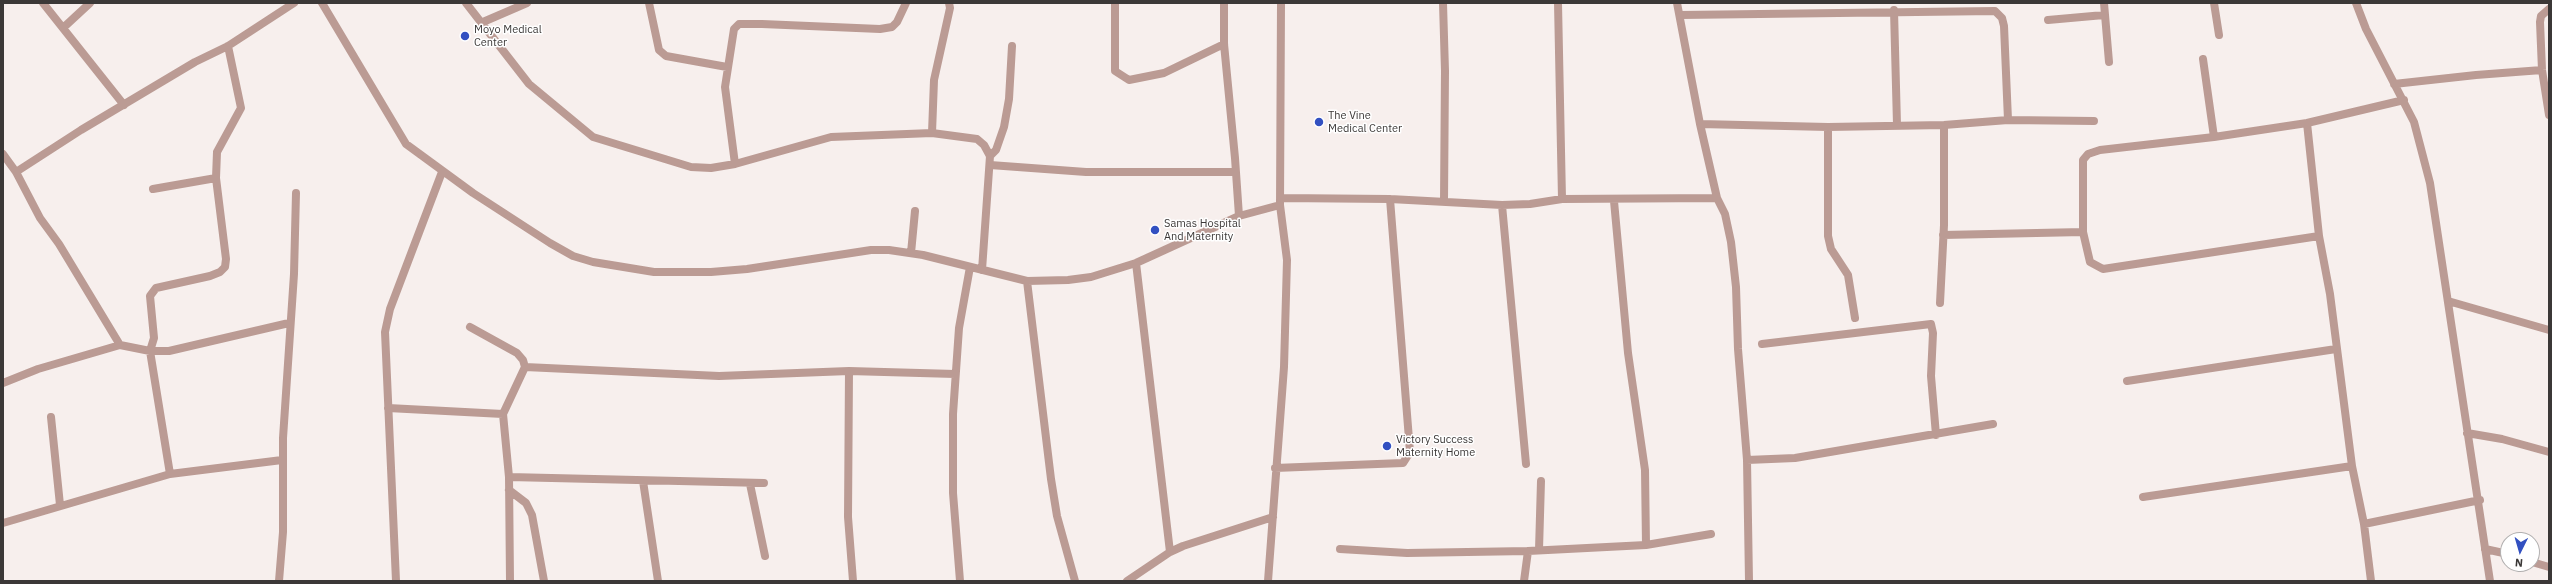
<!DOCTYPE html>
<html>
<head>
<meta charset="utf-8">
<style>
	body { margin:0 }
	#map { position:relative; width:2552px; height:584px; overflow:hidden; background:#f7efed; font-family:"IBM Plex Sans",sans-serif }
	canvas { display:block }
	.frame { position:absolute; inset:0; border:4px solid #3b3837; pointer-events:none }
	.north { position:absolute; left:2500px; top:532px; width:40px; height:40px; box-sizing:border-box; background:#fff; border:1px solid #b1afaf; border-radius:50%; rotate:185deg; font-size:11px; font-weight:700; line-height:16px; text-align:center; color:#3b3837 }
	.north::after { content:''; display:block; margin:auto; width:14px; height:18px; background:#3250c1; clip-path:polygon(50% 0,100% 100%,50% 72%,0 100%) }
</style>
</head>
<body>
<div id="map">
<canvas width="2552" height="584"></canvas>
<div class="frame"></div>
<div class="north">N</div>
</div>
<script>
const context = document.querySelector('canvas').getContext('2d');
context.lineJoin = 'round';
const poly = rows => new Path2D(rows.map(r => 'M' + r).join(''));
function strokePath(path, color, width, dash) { context.strokeStyle = color; context.lineWidth = width; context.lineCap = dash ? 'butt' : 'round'; context.setLineDash(dash || []); context.stroke(path); }
function label(font, color, halo, rows, align = 'center') {
  context.font = font + ' "IBM Plex Sans",sans-serif'; context.lineWidth = 3; context.setLineDash([]); context.textBaseline = 'middle'; context.strokeStyle = halo; context.fillStyle = color; for (const [text, x, y, turn = 0] of rows) {
    context.save(); context.translate(x, y); context.rotate((+turn || 0) * Math.PI / 180); context.textAlign = isNaN(turn) ? turn : align; if (halo) context.strokeText(text, 0, 0); context.fillText(text, 0, 0); context.restore();
  }
}
strokePath(poly([
	[43,3,124,105],
	[322,3,406,144,473,193,550,243,573,256,593,262,654,272,711,272,747,269,871,250,889,250,923,255,1027,281,1068,280,1091,277,1136,263,1239,216,1280,205],
	[466,3,529,84,593,137,691,167,711,168,735,164,831,137,932,133,977,139,984,145,990,156,982,270],
	[649,3,659,50,666,56,727,67],
	[1115,3,1115,71,1129,80,1164,73,1224,44],
	[1224,3,1224,44,1235,158,1239,216],
	[1443,3,1445,71,1444,201],
	[1558,3,1562,199],
	[1677,3,1700,124,1717,198,1725,214,1731,242,1736,287,1738,349,1747,460,1749,581],
	[2104,3,2109,62],
	[2214,3,2219,35],
	[2356,3,2366,29,2414,122,2430,183,2490,581],
	[2549,9,2541,16,2540,22,2542,70,2549,115],
	[1894,10,1897,125],
	[1681,15,1995,11,2002,18,2004,26,2008,120],
	[2048,20,2104,15],
	[483,22,527,3],
	[63,28,90,3],
	[2203,59,2214,137],
	[2394,84,2476,75,2542,70],
	[2307,123,2319,236,2330,294,2352,466,2364,524,2371,581],
	[1700,124,1828,127,1944,125,2008,120,2094,121],
	[1828,127,1828,236,1831,249,1848,275,1855,318],
	[932,133,934,80,950,8,949,3],
	[3,154,16,172,40,218,59,244,120,345],
	[990,156,996,150,1004,127,1009,99,1012,46],
	[735,164,725,87,734,29,739,24,762,24,880,29,892,27,897,22,906,3],
	[990,165,1086,172,1236,172],
	[16,172,81,130,195,62,228,46,294,3],
	[153,189,216,178],
	[1281,198,1390,199,1502,205,1530,204,1562,199,1717,198],
	[1614,201,1628,353,1645,470,1646,545],
	[1502,205,1526,464],
	[1943,235,2083,232],
	[2319,236,2103,269,2090,262,2083,232,2083,160,2088,154,2100,150,2214,137,2307,123,2404,100],
	[911,253,915,211],
	[1136,263,1170,552],
	[1027,281,1051,479,1057,516,1075,581],
	[2448,301,2549,330],
	[1940,303,1944,225,1944,125],
	[470,327,517,353,523,360,525,367,719,376,849,371,955,374],
	[1762,344,1931,324,1933,333,1931,376,1936,435],
	[849,371,848,517,853,581],
	[2127,381,2336,349],
	[3,383,38,369,120,345,150,351,169,351,289,323],
	[388,408,503,414],
	[51,417,60,505],
	[2467,433,2502,439,2549,452],
	[1747,460,1795,458,1993,424],
	[1275,468,1403,463,1410,452,1390,199],
	[170,474,150,351,154,338,150,296,156,288,210,276,220,272,225,267,226,259,216,178,217,152,241,108,228,46],
	[509,477,764,483],
	[643,481,658,581],
	[750,484,765,556],
	[509,490,526,503,532,515,544,581],
	[2143,497,2352,466],
	[3,523,170,474,282,460],
	[2364,524,2480,500],
	[1340,549,1407,553,1528,551,1646,545,1711,534],
	[2485,549,2508,554],
	[1539,550,1541,481],
	[2532,562,2549,567],
	[279,581,283,532,283,438,294,274,296,193],
	[396,581,385,332,390,309,442,172],
	[510,581,509,477,503,414,525,367],
	[960,581,953,493,953,414,959,328,970,267],
	[1127,581,1170,552,1183,546,1273,517],
	[1268,581,1284,367,1287,260,1280,205,1281,3],
	[1524,581,1528,551]
]), '#bb9b94', 8);
for (const [x, y, r, color] of [
	[465,36,5,"#3250c1"],
	[1319,122,5,"#3250c1"],
	[1155,230,5,"#3250c1"],
	[1387,446,5,"#3250c1"]
]) { const dot = new Path2D(); dot.arc(x, y, r, 0, 2 * Math.PI); context.fillStyle = color; context.fill(dot); strokePath(dot, '#fff', 1.5); }
label('11px', '#3b3837', '#fff', [
	["Moyo Medical",474,30],
	["Center",474,43],
	["The Vine",1328,116],
	["Medical Center",1328,129],
	["Samas Hospital",1164,224],
	["And Maternity",1164,237],
	["Victory Success",1396,440],
	["Maternity Home",1396,453]
], 'left');
</script>
</body>
</html>
